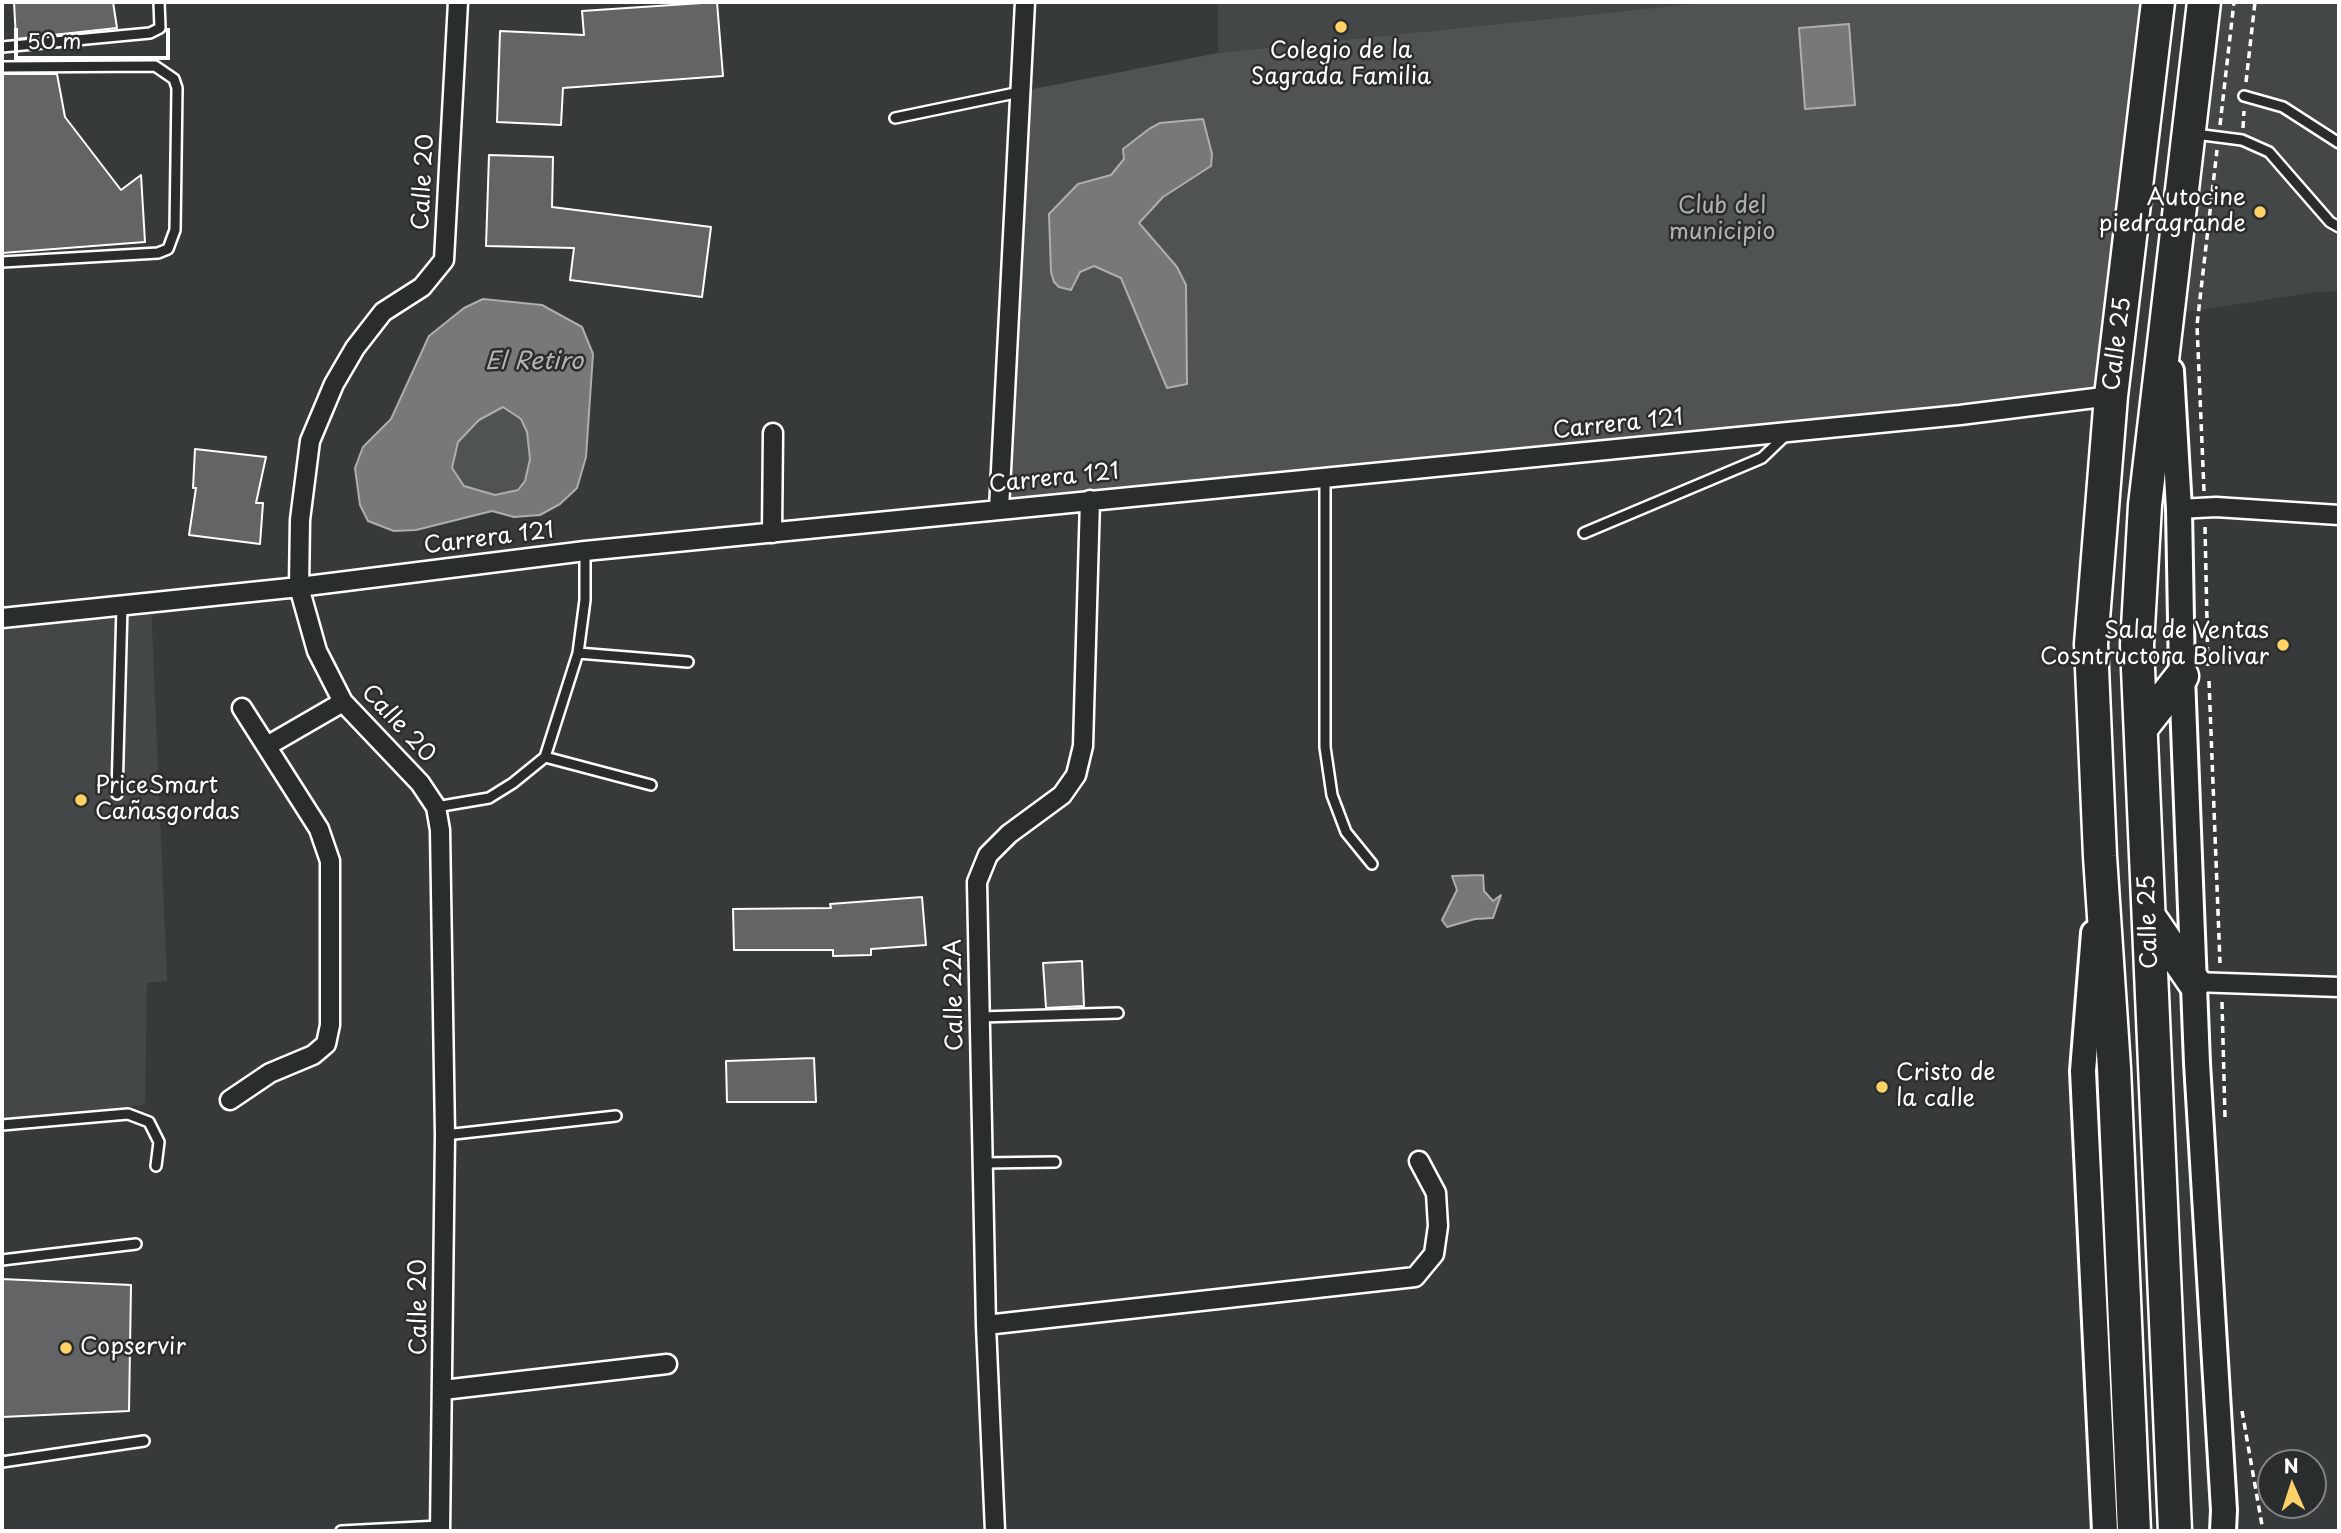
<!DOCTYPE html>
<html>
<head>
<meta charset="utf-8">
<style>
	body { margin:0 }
	#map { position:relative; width:2341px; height:1533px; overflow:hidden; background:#373a3b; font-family:"Playpen Sans",sans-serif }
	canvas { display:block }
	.frame { position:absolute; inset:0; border:4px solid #fff; pointer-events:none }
	.north { position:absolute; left:2257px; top:1449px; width:70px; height:70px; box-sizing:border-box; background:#2a2d2e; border:2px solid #7f8182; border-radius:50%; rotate:357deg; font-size:19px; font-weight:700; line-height:28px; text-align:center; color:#fff }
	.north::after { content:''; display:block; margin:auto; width:24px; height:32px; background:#ffd166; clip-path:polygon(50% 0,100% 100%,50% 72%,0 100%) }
	.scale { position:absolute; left:14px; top:28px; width:156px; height:32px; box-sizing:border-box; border:4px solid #fff; border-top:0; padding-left:9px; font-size:21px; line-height:24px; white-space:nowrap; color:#fff; -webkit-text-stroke:5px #2a2d2e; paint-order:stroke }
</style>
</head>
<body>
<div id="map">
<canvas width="2341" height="1533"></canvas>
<div class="frame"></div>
<div class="north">N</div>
<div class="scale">50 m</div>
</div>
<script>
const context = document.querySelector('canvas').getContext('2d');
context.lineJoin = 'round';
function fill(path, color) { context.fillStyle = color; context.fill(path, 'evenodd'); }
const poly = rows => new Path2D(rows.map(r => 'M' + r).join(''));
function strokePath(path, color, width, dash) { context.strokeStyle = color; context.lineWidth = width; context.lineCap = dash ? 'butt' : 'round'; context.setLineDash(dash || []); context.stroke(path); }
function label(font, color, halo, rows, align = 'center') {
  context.font = font + ' "Playpen Sans",sans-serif'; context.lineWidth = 5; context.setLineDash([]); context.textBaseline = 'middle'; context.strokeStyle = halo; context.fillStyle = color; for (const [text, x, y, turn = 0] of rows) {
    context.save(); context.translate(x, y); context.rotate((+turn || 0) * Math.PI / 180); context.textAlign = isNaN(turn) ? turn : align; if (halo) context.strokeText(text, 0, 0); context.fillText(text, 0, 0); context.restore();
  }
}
fill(poly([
	[1218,2,1712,2,1218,53],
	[2204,2,2339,2,2339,291,2316,292,2167,315],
	[151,603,167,981,147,983,145,1105,2,1118,2,618]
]), '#444748');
fill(poly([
	[1712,2,2158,2,2111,396,999,509,1023,91,1218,53],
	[503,407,521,419,527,432,530,459,525,481,518,490,495,495,464,486,452,468,458,442,479,420]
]), '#505354');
const water = poly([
	[1849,24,1855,105,1805,109,1799,28,1849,24],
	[1203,119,1212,154,1211,166,1163,197,1139,223,1177,267,1186,285,1187,384,1167,388,1121,278,1094,266,1080,272,1071,290,1059,287,1054,282,1051,272,1049,214,1078,184,1111,175,1124,159,1123,149,1149,129,1160,123,1203,119],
	[483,299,542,305,582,327,593,354,586,457,577,488,560,504,540,515,514,517,492,511,416,530,394,531,368,521,360,505,355,468,363,447,391,419,429,336,464,308,483,299],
	[503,407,521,419,527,432,530,459,525,481,518,490,495,495,464,486,452,468,458,442,479,420,503,407],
	[1483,875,1484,891,1493,901,1501,895,1493,918,1475,919,1447,927,1442,920,1457,890,1452,876,1483,875]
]);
fill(water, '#767879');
strokePath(water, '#adaeaf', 2);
const building = poly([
	[14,2,113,2,117,28,16,39,14,2],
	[717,2,723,76,563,88,561,125,497,122,500,31,584,35,582,11,717,2],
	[2,74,57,74,65,117,121,190,141,175,145,242,2,253,2,74],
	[489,155,553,157,552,207,711,227,702,297,570,280,574,248,486,246,489,155],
	[195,449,266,457,256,503,263,503,260,544,189,535,196,488,193,488,195,449],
	[922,897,926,945,871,949,871,955,833,956,833,950,734,950,733,909,831,908,830,904,922,897],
	[1082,961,1084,1006,1046,1008,1043,963,1082,961],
	[814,1058,816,1102,727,1102,726,1061,814,1058],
	[2,1279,131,1285,129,1411,2,1417,2,1279]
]);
fill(building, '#636465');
strokePath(building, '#fff', 2);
const lane = poly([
	[2,47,150,33,160,28,159,2],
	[2,67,155,66,174,79,177,88,175,230,168,249,158,253,2,262],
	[2244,96,2283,107,2339,143],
	[895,118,1020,92],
	[2195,134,2242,140,2269,152,2330,222,2339,227],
	[1325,479,1325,747,1332,795,1346,832,1372,864],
	[1584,533,1762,458,1786,435],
	[578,653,688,662],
	[545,757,651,785],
	[117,794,122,606],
	[436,807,489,798,513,783,545,757,578,653,585,600,585,551],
	[980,1017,1118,1013],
	[2,1125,128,1114,149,1122,159,1142,156,1166],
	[445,1135,616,1116],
	[983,1163,1055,1162],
	[2,1260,136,1244],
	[2,1462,144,1441],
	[341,1531,439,1526]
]);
const street = poly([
	[999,509,1025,2],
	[2179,509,2216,507,2339,515],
	[772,533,773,433],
	[2,618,299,587,585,551,1960,415,2111,396],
	[267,746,343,702],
	[2194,982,2339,987],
	[230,1100,270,1073,313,1055,326,1044,330,1025,330,861,319,829,242,708],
	[986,1325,1415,1277,1434,1254,1438,1226,1436,1193,1419,1161],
	[443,1390,667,1364],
	[440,1531,445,1135,440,830,436,807,420,783,343,702,317,651,299,587,300,520,310,441,334,384,355,348,383,312,422,287,444,260,458,2],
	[995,1531,986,1325,977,882,988,855,1009,834,1062,795,1076,775,1083,746,1090,500]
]);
const secondary = poly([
	[2171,371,2179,509,2182,676,2197,1063,2224,1510,2223,1531],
	[2094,933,2083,1071,2105,1531]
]);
const highway = poly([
	[2141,728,2182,676],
	[2150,918,2194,982],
	[2134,1531,2114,1068,2100,856,2091,644,2111,396,2158,2],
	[2175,1531,2137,645,2145,505,2204,2]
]);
strokePath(lane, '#fff', 14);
strokePath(street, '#fff', 23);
strokePath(secondary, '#fff', 30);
strokePath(highway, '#fff', 37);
strokePath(poly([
	[2246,82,2255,2],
	[2220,125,2234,2],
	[2243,128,2244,111],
	[2204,491,2197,325,2217,150],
	[2205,527,2208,669],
	[2209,681,2220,963],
	[2222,1002,2225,1117],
	[2242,1411,2263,1531]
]), '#fff', 3.5, [7, 5]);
strokePath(lane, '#2a2d2e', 9);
strokePath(street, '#2a2d2e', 18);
strokePath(secondary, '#2a2d2e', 24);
strokePath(highway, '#2a2d2e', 32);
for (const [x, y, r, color] of [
	[1341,27,7,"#ffd166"],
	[2260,212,7,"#ffd166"],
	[2283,645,7,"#ffd166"],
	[81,800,7,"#ffd166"],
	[1882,1087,7,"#ffd166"],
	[66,1348,7,"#ffd166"]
]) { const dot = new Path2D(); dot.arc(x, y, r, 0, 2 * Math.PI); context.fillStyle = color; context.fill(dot); strokePath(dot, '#2a2d2e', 2.5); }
label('23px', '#fff', '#2a2d2e', [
	["Colegio de la",1341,52,"center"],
	["Sagrada Familia",1341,78,"center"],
	["Autocine",2246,199,"right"],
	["piedragrande",2246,225,"right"],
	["Sala de Ventas",2269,632,"right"],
	["Cosntructora Bolivar",2269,658,"right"],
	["PriceSmart",95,787],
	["Cañasgordas",95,813],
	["Cristo de",1896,1074],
	["la calle",1896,1100],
	["Copservir",80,1348]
], 'left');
label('23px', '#fff', '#2a2d2e', [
	["Calle 20",424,182,-87],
	["Calle 25",2118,344,-83],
	["Carrera 121",1618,425,-6],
	["Carrera 121",1054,479,-6],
	["Carrera 121",489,539,-7],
	["Calle 20",398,724,47],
	["Calle 25",2149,922,-92],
	["Calle 22A",955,995,-91],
	["Calle 20",420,1307,-90]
]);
label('23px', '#b0b2b2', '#2a2d2e', [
	["Club del",1722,207],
	["municipio",1722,233]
]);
label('italic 24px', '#b4b5b5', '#2a2d2e', [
	["El Retiro",534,362]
]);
</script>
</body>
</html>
